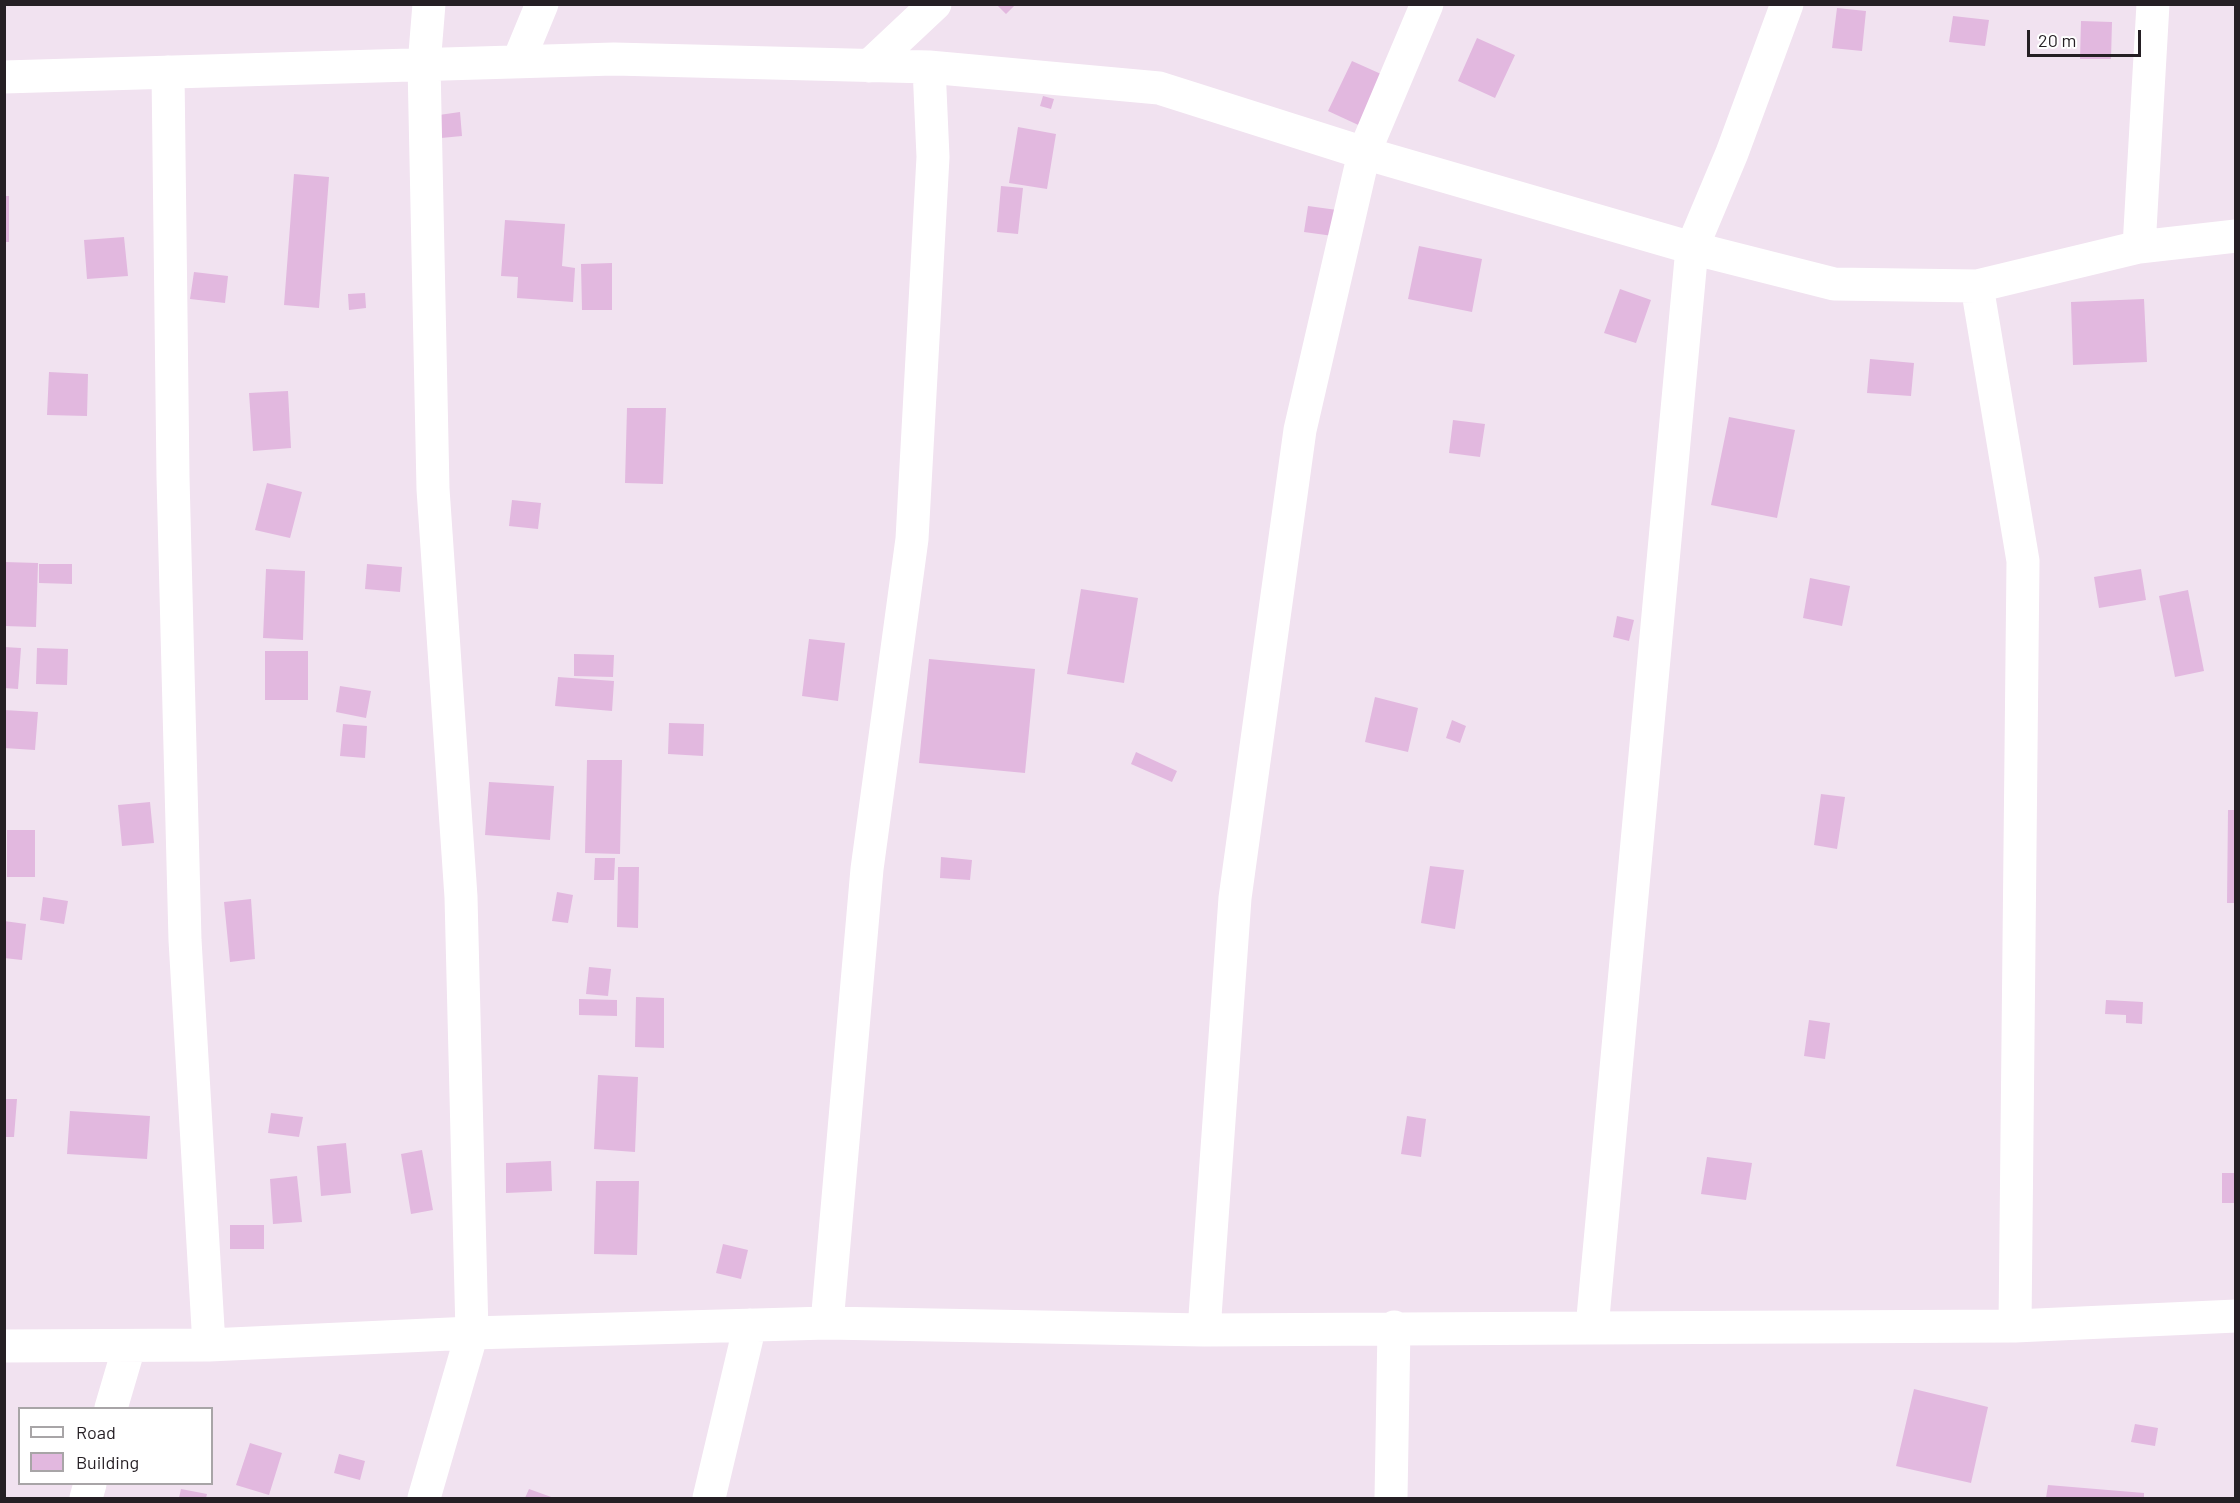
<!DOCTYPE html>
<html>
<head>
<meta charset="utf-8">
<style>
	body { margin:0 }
	#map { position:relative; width:2240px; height:1503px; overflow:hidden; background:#f1e2f0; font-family:Barlow,sans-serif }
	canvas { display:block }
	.frame { position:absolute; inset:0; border:6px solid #251f24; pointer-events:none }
	.legend { position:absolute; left:18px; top:1407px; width:195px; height:78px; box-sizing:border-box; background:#fff; border:2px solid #a8a5a7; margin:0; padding:8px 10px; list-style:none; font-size:18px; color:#251f24 }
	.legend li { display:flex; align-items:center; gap:12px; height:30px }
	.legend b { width:30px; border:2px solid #a8a5a7 }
	.scale { position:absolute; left:2027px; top:30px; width:114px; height:27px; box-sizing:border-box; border:3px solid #251f24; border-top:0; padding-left:8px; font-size:18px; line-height:21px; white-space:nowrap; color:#251f24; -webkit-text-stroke:4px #fff; paint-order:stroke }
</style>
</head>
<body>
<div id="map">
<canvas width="2240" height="1503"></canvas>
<div class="frame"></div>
<ul class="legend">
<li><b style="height:8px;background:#fff"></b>Road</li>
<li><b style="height:16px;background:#e2b8df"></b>Building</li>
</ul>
<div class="scale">20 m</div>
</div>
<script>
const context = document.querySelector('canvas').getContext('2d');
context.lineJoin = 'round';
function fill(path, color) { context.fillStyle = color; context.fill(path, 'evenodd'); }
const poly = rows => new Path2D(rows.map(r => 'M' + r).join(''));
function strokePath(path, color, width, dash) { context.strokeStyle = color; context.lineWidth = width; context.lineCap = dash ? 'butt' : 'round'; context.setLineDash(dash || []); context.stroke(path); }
fill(poly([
	[996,4,1016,4,1006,14],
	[1837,8,1866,11,1862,51,1832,48],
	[1953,16,1989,20,1985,46,1949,42],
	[2081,21,2112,22,2111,59,2080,59],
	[1477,38,1515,55,1495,98,1458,81],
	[1352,61,1390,78,1367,129,1328,111],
	[1043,96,1054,99,1051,109,1040,106],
	[460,112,462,136,441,138,439,115],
	[1018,127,1056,134,1047,189,1009,183],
	[294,174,329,177,319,308,284,305],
	[1001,186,1023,188,1018,234,997,232],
	[4,196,9,196,9,242,4,242],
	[1308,206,1337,210,1333,236,1304,232],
	[505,220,565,224,562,266,575,268,573,302,517,298,518,277,501,276],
	[124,237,128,276,87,279,84,240],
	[1419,246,1482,259,1472,312,1408,299],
	[612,263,612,310,582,310,581,264],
	[194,272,228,276,225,303,190,299],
	[1620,289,1651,300,1636,343,1604,333],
	[365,293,366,308,349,310,348,294],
	[2144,299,2147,362,2073,365,2071,302],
	[1870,359,1914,363,1911,396,1867,393],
	[49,372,88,374,87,416,47,415],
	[288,391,291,448,253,451,249,393],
	[627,408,666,408,663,484,625,483],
	[1729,417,1795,430,1777,518,1711,505],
	[1453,420,1485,424,1480,457,1449,453],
	[267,483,302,492,290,538,255,530],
	[512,500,541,503,538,529,509,526],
	[4,562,38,563,36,627,4,626],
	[39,564,72,564,72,584,39,583],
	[367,564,402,567,400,592,365,589],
	[266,569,305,571,303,640,263,638],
	[2141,569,2146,600,2099,608,2094,577],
	[1810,578,1850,586,1842,626,1803,618],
	[1081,589,1138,598,1124,683,1067,674],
	[2188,590,2204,671,2175,677,2159,596],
	[1617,616,1634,620,1629,641,1613,637],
	[809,639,845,643,838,701,802,696],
	[4,647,21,648,18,689,4,688],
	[37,648,68,649,67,685,36,684],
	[265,651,308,651,308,700,265,700],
	[574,654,614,655,613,677,574,676],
	[929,659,1035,669,1025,773,919,763],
	[558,677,614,681,612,711,555,706],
	[340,686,371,691,366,718,336,712],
	[1375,697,1418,708,1408,752,1365,742],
	[4,710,38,712,35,750,4,748],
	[1452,720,1466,726,1460,743,1446,738],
	[669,723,704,724,703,756,668,754],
	[343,724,367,726,365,758,340,756],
	[1136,752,1177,771,1172,782,1131,764],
	[587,760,622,760,620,854,585,853],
	[489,782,554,786,550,840,485,835],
	[1821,794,1845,797,1837,849,1814,845],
	[150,802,154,843,122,846,118,805],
	[2228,810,2236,810,2236,903,2227,903],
	[7,830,35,830,35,877,7,877],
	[941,857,972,860,970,880,940,878],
	[595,858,615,858,614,880,594,880],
	[1430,866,1464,870,1455,929,1421,923],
	[618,867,639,867,638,928,617,927],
	[557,892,573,895,568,923,552,921],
	[43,897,68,901,64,924,40,920],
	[251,899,255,959,230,962,224,902],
	[4,921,26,924,22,960,4,958],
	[589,967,611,969,608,996,586,994],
	[636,997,664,998,664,1048,635,1047],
	[579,999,617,1000,617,1016,579,1015],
	[2106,1000,2143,1002,2142,1024,2126,1023,2126,1015,2105,1014],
	[1809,1020,1830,1023,1825,1059,1804,1056],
	[598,1075,638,1077,635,1152,594,1149],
	[4,1099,17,1099,14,1137,4,1137],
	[70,1111,150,1116,147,1159,67,1154],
	[271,1113,303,1117,299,1137,268,1133],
	[1407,1116,1426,1119,1421,1157,1401,1154],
	[346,1143,351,1193,321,1196,317,1146],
	[422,1150,433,1210,411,1214,401,1154],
	[1707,1157,1752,1163,1746,1200,1701,1194],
	[551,1161,552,1191,506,1193,506,1163],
	[2222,1173,2236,1173,2236,1203,2222,1203],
	[297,1176,302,1222,273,1224,270,1179],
	[596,1181,639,1181,637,1255,594,1254],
	[230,1225,264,1225,264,1249,230,1249],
	[723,1244,748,1250,741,1279,716,1273],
	[1914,1389,1988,1407,1971,1483,1896,1466],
	[2135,1424,2158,1428,2155,1446,2131,1442],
	[250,1443,282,1453,269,1495,236,1485],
	[339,1454,365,1461,360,1480,334,1473],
	[2048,1485,2144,1493,2144,1498,2046,1498],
	[181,1489,207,1494,206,1498,179,1498],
	[529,1489,554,1498,525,1498]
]), '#e2b8df');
strokePath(poly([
	[518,62,542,4],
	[869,66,935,4],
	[929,67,1159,88,1364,153,1692,248,1834,284,1977,286,2139,247,2236,236],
	[168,72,173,477,185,940,209,1345],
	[4,77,614,59,929,67,933,157,912,539,867,869,827,1323],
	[2139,247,2153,4],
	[1977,286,2023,561,2015,1326],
	[1592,1328,1692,248,1732,153,1787,4],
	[1204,1330,1235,898,1300,430,1364,153,1427,4],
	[4,1346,209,1345,472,1333,827,1323,1204,1330,1592,1328,2015,1326,2236,1316],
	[111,1408,129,1347],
	[86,1498,90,1484],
	[424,1498,472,1333,461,897,433,489,424,65,429,4],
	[709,1498,750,1325],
	[1391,1498,1394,1327]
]), '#fff', 33);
</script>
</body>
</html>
